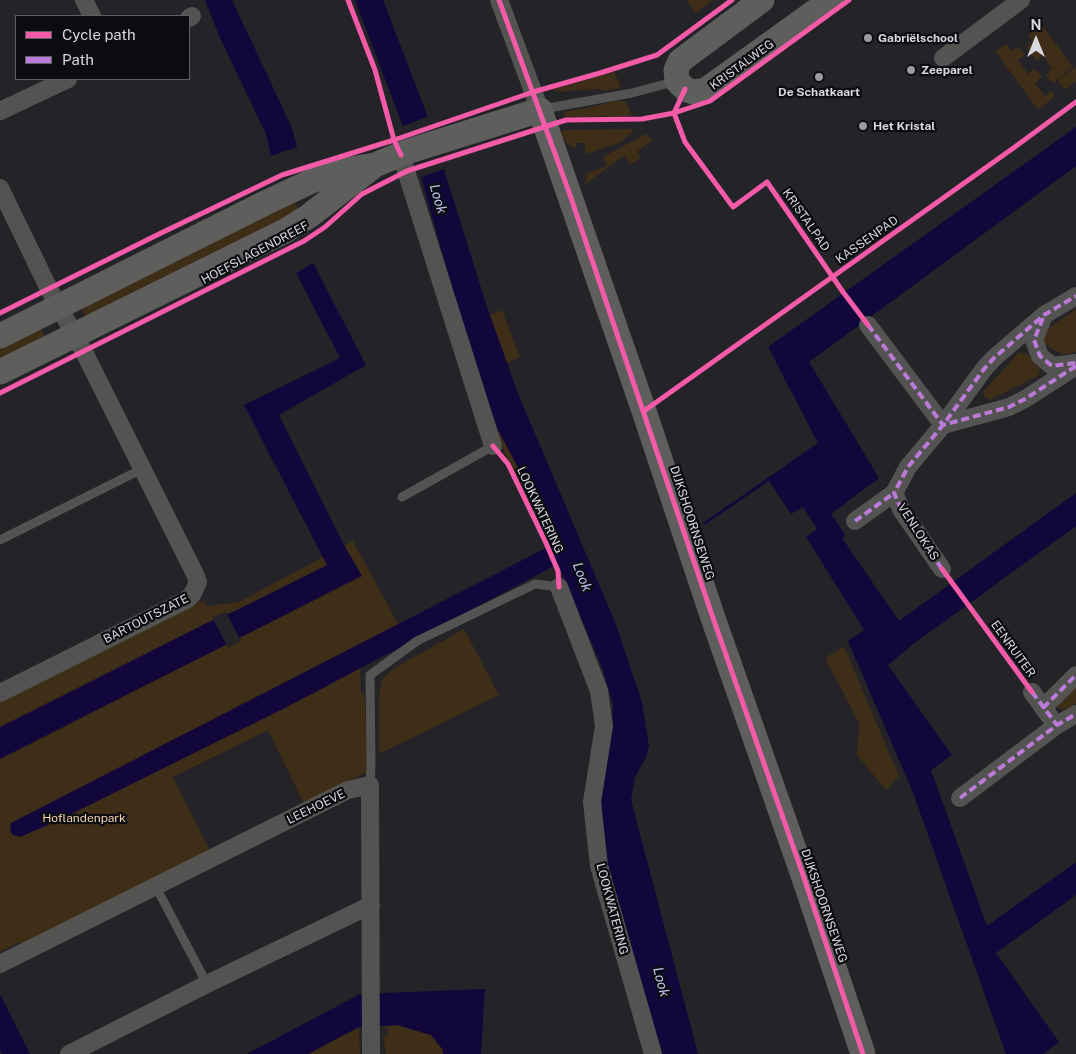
<!DOCTYPE html>
<html>
<head>
<meta charset="utf-8">
<style>
	body { margin:0 }
	#map { position:relative; width:1076px; height:1054px; overflow:hidden; background:#232328; font-family:"Public Sans",sans-serif }
	canvas { display:block }
	.legend { position:absolute; left:15px; top:15px; width:175px; height:65px; box-sizing:border-box; background:#0b0c10; border:1px solid #5d5e63; margin:0; padding:6px 9px; list-style:none; font-size:15px; color:#d8d9df }
	.legend li { display:flex; align-items:center; gap:10px; height:25px }
	.legend b { width:25px; border:1px solid #5d5e63 }
	.north { position:absolute; left:1011px; top:15px; width:50px; height:50px; -webkit-text-stroke:4px #0b0c10; paint-order:stroke; rotate:0deg; font-size:14px; font-weight:700; line-height:20px; text-align:center; color:#d8d9df }
	.north::after { content:''; display:block; margin:auto; width:18px; height:22px; background:#d8d9df; clip-path:polygon(50% 0,100% 100%,50% 72%,0 100%) }
</style>
</head>
<body>
<div id="map">
<canvas width="1076" height="1054"></canvas>
<ul class="legend">
<li><b style="height:6px;background:#f35aa7"></b>Cycle path</li>
<li><b style="height:6px;background:#bd7bd9"></b>Path</li>
</ul>
<div class="north">N</div>
</div>
<script>
const context = document.querySelector('canvas').getContext('2d');
context.lineJoin = 'round';
function fill(path, color) { context.fillStyle = color; context.fill(path, 'evenodd'); }
const poly = rows => new Path2D(rows.map(r => 'M' + r).join(''));
function strokePath(path, color, width, dash) { context.strokeStyle = color; context.lineWidth = width; context.lineCap = dash ? 'butt' : 'round'; context.setLineDash(dash || []); context.stroke(path); }
function label(font, color, halo, rows, align = 'center') {
  context.font = font + ' "Public Sans",sans-serif'; context.lineWidth = 4.5; context.setLineDash([]); context.textBaseline = 'middle'; context.strokeStyle = halo; context.fillStyle = color; for (const [text, x, y, turn = 0] of rows) {
    context.save(); context.translate(x, y); context.rotate((+turn || 0) * Math.PI / 180); context.textAlign = isNaN(turn) ? turn : align; if (halo) context.strokeText(text, 0, 0); context.fillText(text, 0, 0); context.restore();
  }
}
fill(poly([
	[686,0,713,0,696,13],
	[1041,24,1073,67,1053,83,1046,75,1052,69,1043,56,1036,61,1026,47,1033,42,1028,35],
	[1007,44,1012,51,1019,46,1025,55,1018,60,1028,74,1035,69,1042,77,1035,83,1045,96,1052,91,1055,96,1038,110,995,51],
	[1076,67,1076,82,1065,90,1058,80],
	[614,72,621,86,619,88,604,91,598,89,556,92,554,89],
	[613,101,626,101,632,116,565,117,563,112,601,105],
	[633,129,633,132,619,143,586,154,584,143,576,143,576,149,566,143,561,133,563,130],
	[646,134,653,140,637,152,641,158,631,164,624,156,583,186,587,179,585,174,607,166,603,157],
	[294,201,297,205,298,211,87,317,83,312,82,307],
	[1076,309,1076,352,1070,354,1062,354,1044,344,1043,339,1043,332],
	[502,310,520,357,507,363,490,315],
	[38,323,48,342,0,366,0,342],
	[1019,352,1028,354,1040,369,1038,376,990,400,984,397,983,392],
	[497,428,529,488,544,530,523,487,496,437],
	[353,541,407,640,360,666,361,691,365,698,367,772,304,804,268,730,173,777,210,850,21,944,20,942,0,952,0,701,204,600,207,606,239,602],
	[464,629,499,695,379,754,379,696,382,679,393,669],
	[844,646,899,776,886,790,857,755,859,723,825,658],
	[1076,681,1076,704,1063,710,1057,707,1057,702],
	[397,1025,431,1035,443,1050,443,1054,386,1054,383,1036,388,1036,387,1026],
	[359,1027,360,1054,308,1054]
]), '#3e2d17');
fill(poly([
	[205,0,232,0,292,128,297,147,271,156,266,134,220,38],
	[355,0,383,0,426,112,487,307,519,396,615,622,642,702,649,746,645,759,635,777,631,800,698,1054,662,1054,620,907,603,847,599,791,607,749,612,732,613,705,603,670,558,564,285,708,55,822,20,837,13,835,10,830,11,823,550,546,529,488,497,428,456,302,422,180,399,116],
	[1076,127,1076,166,809,362,879,478,831,514,845,535,842,538,899,621,1076,493,1076,526,912,645,888,665,952,755,931,770,987,926,1076,862,1076,895,996,953,1059,1042,1043,1054,1006,1054,912,790,848,641,864,630,806,537,817,529,803,507,791,514,769,481,704,525,703,523,818,443,768,347],
	[313,263,366,365,279,415,343,543,362,576,0,759,0,727,209,622,237,610,327,565,244,405,340,358,296,273],
	[485,989,481,1054,443,1054,443,1050,431,1035,397,1025,359,1027,308,1054,247,1054,360,994],
	[0,994,30,1054,2,1054,0,1050]
]), '#11073b');
fill(poly([
	[430,116,446,168,419,178,400,127],
	[226,612,241,641,228,648,212,617]
]), '#232328');
strokePath(poly([
	[543,109,632,93,677,81],
	[402,497,493,446],
	[0,540,142,469],
	[370,785,371,764,370,675,417,641,535,584,559,587],
	[156,887,207,984]
]), '#535352', 9);
strokePath(poly([
	[84,0,92,16],
	[499,0,540,110],
	[189,18,192,16],
	[943,58,1021,0],
	[0,111,68,79],
	[401,155,493,446],
	[0,188,49,289,84,352,195,574,198,582,192,595,186,600,0,693],
	[1043,318,1034,340,1040,356,1052,366,1076,363],
	[868,325,943,425,1009,407,1025,399,1076,366],
	[855,521,894,493],
	[942,569,902,511,894,493,908,467,943,425,984,369,994,358,1044,315,1076,296],
	[559,587,599,691,604,726,592,802,599,866,653,1054],
	[1032,692,1050,717],
	[1043,708,1076,675],
	[960,798,1057,725,1076,714],
	[0,964,348,790,370,785,371,1054],
	[69,1054,207,984,371,905]
]), '#535352', 18);
strokePath(poly([
	[762,0,680,61,676,70,677,81,685,89,693,92,706,90,831,0],
	[0,336,265,203,314,180,345,170,375,165,406,152,540,110,644,411,712,615,802,872,863,1054],
	[0,372,285,231,309,216,371,168]
]), '#5e5e5d', 25);
strokePath(poly([
	[1043,318,1034,340,1040,356,1052,366,1076,363],
	[868,325,943,425,1009,407,1025,399,1076,366],
	[855,521,894,493],
	[942,569,902,511,894,493,908,467,943,425,984,369,994,358,1044,315,1076,296],
	[1032,692,1057,725],
	[1043,708,1076,675],
	[960,798,1057,725,1076,714]
]), '#bd7bd9', 4, [8, 4]);
strokePath(poly([
	[348,0,375,70,394,140,401,155],
	[499,0,569,192,712,615,802,872,863,1054],
	[685,89,674,113,685,142,733,207,767,182,843,292,868,325],
	[0,313,159,234,282,175,394,140,533,92,600,73,657,55,732,0],
	[0,393,304,241,325,227,362,194,407,171,566,120,642,119,674,113,710,101,849,0],
	[644,411,1012,149,1076,102],
	[493,446,508,464,546,543,558,571,559,587],
	[942,569,1032,692]
]), '#f35aa7', 5);
for (const [x, y, r, color] of [
	[868,38,5,"#99999f"],
	[911,70,5,"#99999f"],
	[819,77,5,"#99999f"],
	[863,126,5,"#99999f"]
]) { const dot = new Path2D(); dot.arc(x, y, r, 0, 2 * Math.PI); context.fillStyle = color; context.fill(dot); strokePath(dot, '#0b0c10', 2); }
label('bold 12px', '#d8d9df', '#0b0c10', [
	["Gabriëlschool",878,38],
	["Zeeparel",921,70],
	["De Schatkaart",819,92,"center"],
	["Het Kristal",873,126]
], 'left');
label('12px', '#d8d9df', '#0b0c10', [
	["KRISTALWEG",742,65,-36],
	["KRISTALPAD",806,220,55],
	["KASSENPAD",867,240,-35],
	["HOEFSLAGENDREEF",255,253,-28],
	["LOOKWATERING",540,510,65],
	["DIJKSHOORNSEWEG",692,523,72],
	["VENLOKAS",918,532,57],
	["BARTOUTSZATE",146,619,-27],
	["EENRUITER",1013,649,54],
	["LEEHOEVE",316,807,-26],
	["DIJKSHOORNSEWEG",824,906,71],
	["LOOKWATERING",612,909,75]
]);
label('12px', '#f3d4ad', '#0b0c10', [
	["Hoflandenpark",84,818]
]);
label('italic 14px', '#bac0ec', '#0b0c10', [
	["Look",438,199,73],
	["Look",582,577,69],
	["Look",661,982,75]
]);
</script>
</body>
</html>
